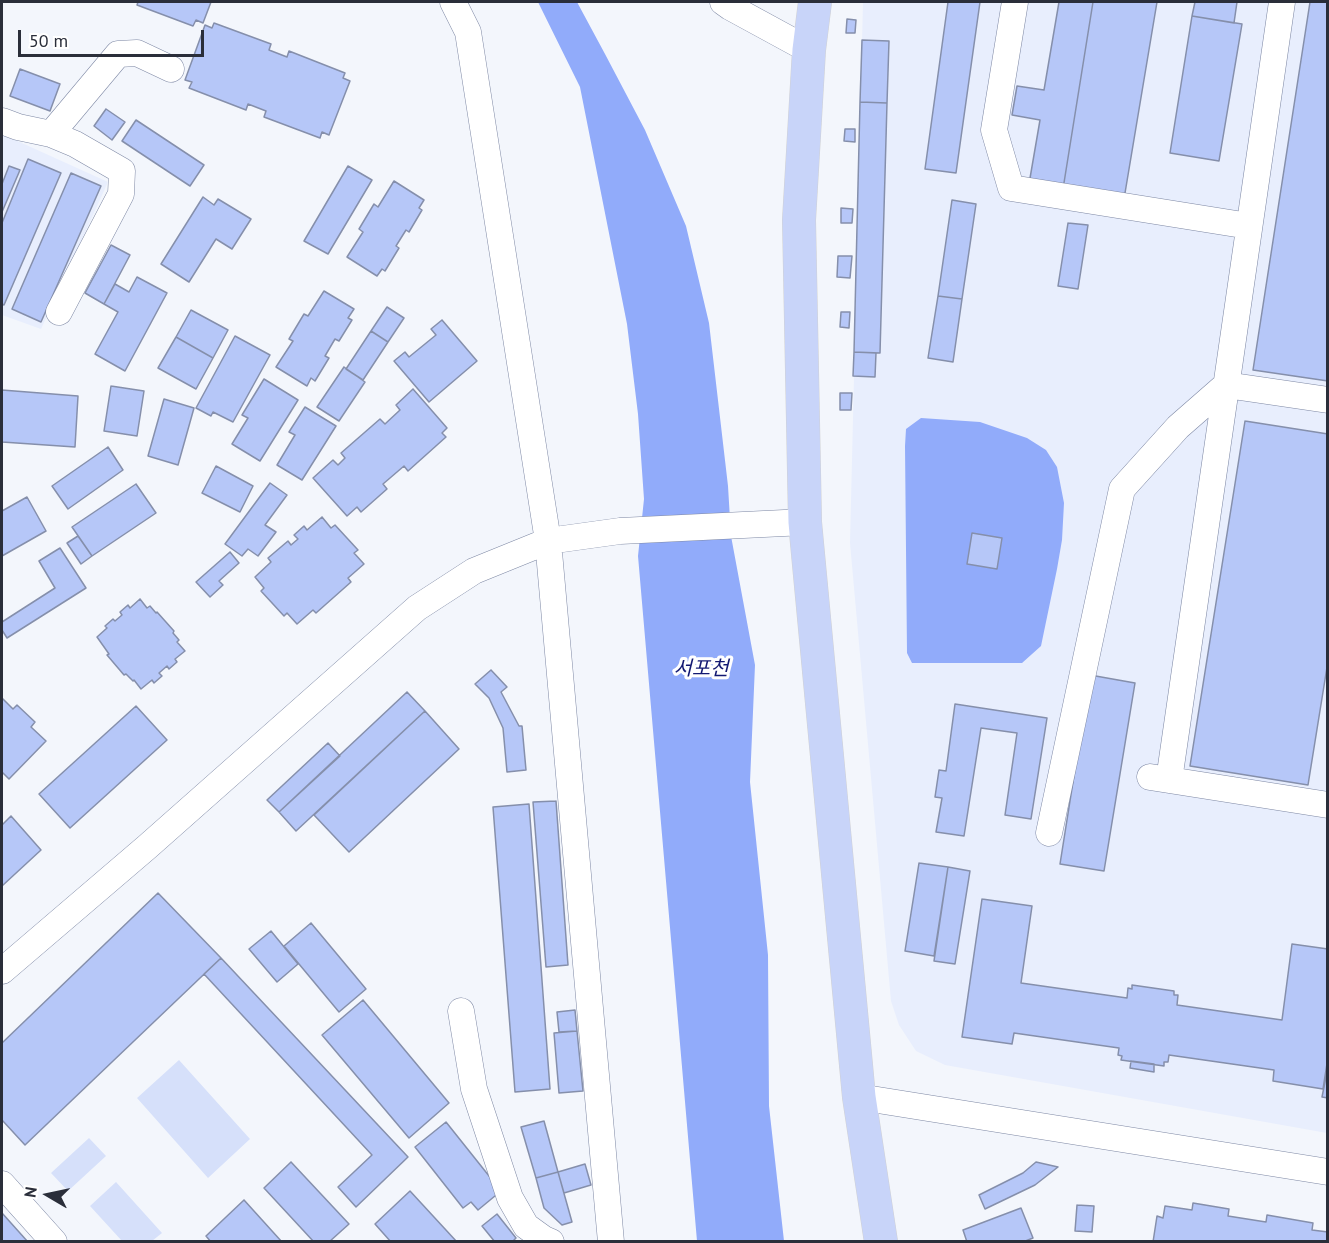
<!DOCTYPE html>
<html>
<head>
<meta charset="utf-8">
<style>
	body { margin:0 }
	#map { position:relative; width:1329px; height:1243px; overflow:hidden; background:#f3f6fc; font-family:"PT Sans",sans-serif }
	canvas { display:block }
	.frame { position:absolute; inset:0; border:3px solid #2a2e3a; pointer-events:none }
	.north { position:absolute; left:18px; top:1165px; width:60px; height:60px; -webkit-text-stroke:4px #fff; paint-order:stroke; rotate:279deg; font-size:16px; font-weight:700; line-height:24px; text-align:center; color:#2a2e3a }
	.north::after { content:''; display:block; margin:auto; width:21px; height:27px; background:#2a2e3a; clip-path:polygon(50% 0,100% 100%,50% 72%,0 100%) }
	.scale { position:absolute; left:18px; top:30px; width:186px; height:27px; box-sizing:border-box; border:3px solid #2a2e3a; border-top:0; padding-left:8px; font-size:18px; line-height:21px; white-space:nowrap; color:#2a2e3a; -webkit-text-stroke:4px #fff; paint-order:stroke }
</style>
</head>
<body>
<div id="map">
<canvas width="1329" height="1243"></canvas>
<div class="frame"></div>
<div class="north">N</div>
<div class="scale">50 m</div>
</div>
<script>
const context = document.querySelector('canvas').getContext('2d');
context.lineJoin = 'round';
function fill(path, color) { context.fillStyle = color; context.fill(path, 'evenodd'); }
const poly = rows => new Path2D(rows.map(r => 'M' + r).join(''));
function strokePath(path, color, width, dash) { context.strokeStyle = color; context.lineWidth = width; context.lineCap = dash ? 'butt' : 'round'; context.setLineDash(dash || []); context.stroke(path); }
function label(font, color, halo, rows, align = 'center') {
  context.font = font + ' "PT Sans","Noto Sans KR",sans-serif'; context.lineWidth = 6; context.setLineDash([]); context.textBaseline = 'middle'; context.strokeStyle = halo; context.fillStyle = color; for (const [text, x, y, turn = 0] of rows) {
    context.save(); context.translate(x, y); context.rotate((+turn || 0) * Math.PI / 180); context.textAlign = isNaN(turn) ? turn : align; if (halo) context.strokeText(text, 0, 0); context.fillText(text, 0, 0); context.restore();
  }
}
fill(poly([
	[863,2,1327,2,1327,1133,945,1065,916,1051,899,1025,891,1001,850,543],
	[2,134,108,182,41,329,2,315]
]), '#e8eefd');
fill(poly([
	[179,1060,250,1139,208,1178,137,1098],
	[89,1138,106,1156,68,1191,51,1173],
	[116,1182,162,1233,152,1241,122,1241,90,1206]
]), '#d6e0fa');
fill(poly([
	[538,2,577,2,605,54,645,130,686,226,709,323,728,486,731,536,755,665,750,782,768,955,769,1106,784,1241,697,1241,638,556,644,499,638,414,627,324,580,87],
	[921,418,980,422,1027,438,1046,450,1057,467,1064,503,1062,540,1057,569,1041,646,1022,663,912,663,907,653,905,446,906,429]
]), '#91abfa');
const building = poly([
	[138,2,211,2,203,23,196,20,193,26,137,5,138,2],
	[948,2,980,2,956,173,925,169,948,2],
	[1059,2,1093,2,1063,189,1029,184,1040,120,1012,115,1017,86,1044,90,1059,2],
	[1093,2,1157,2,1124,199,1063,189,1093,2],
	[1195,2,1237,2,1234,23,1192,16,1195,2],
	[1310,2,1328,2,1328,381,1253,370,1310,2],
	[1192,16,1242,24,1219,161,1170,153,1192,16],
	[847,19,856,20,855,33,846,33,847,19],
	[214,23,271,44,269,50,287,57,289,51,345,73,343,78,350,81,329,135,322,132,320,138,264,117,266,111,248,104,246,110,189,88,192,82,185,80,205,25,212,28,214,23],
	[862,40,889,41,887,103,860,102,862,40],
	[20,69,60,84,50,111,10,96,20,69],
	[860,102,887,103,880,353,854,352,860,102],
	[106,109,125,122,112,140,94,126,106,109],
	[136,120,204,165,190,186,122,141,136,120],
	[845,129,855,129,855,142,844,141,845,129],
	[28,159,61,173,4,305,2,304,2,223,28,159],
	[9,166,20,170,2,212,2,184,9,166],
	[348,166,372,180,328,254,304,241,348,166],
	[71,173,101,186,41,322,12,309,71,173],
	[394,181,424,200,419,208,422,210,409,232,406,230,396,246,399,248,385,271,382,269,377,276,347,257,363,232,359,229,374,204,378,207,394,181],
	[203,197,214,205,218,199,251,219,232,249,216,239,189,282,161,264,203,197],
	[952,200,976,204,962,299,938,296,952,200],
	[841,208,853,209,852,223,841,223,841,208],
	[1068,223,1088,225,1078,289,1058,286,1068,223],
	[111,245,130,255,104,304,85,293,111,245],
	[838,256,852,256,850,278,837,277,838,256],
	[137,277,167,293,125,371,95,354,118,312,104,304,115,284,129,292,137,277],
	[324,291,354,309,348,318,352,320,339,341,335,339,325,356,329,358,315,381,311,378,307,386,276,367,293,341,289,339,304,314,308,316,324,291],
	[938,296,962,299,953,362,928,358,938,296],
	[387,307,404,318,388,342,371,331,387,307],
	[191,310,228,330,213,358,176,337,191,310],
	[841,312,850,312,849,328,840,327,841,312],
	[442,320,477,361,429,402,394,361,405,352,409,357,436,335,431,329,442,320],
	[371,331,388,342,363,380,346,369,371,331],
	[235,336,270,355,233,422,213,412,211,416,196,408,235,336],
	[176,337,213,358,196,389,158,368,176,337],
	[854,352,876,353,875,377,853,376,854,352],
	[344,367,365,382,339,421,317,407,344,367],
	[264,379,298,400,260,461,232,444,248,418,242,415,264,379],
	[111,386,144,391,137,436,104,431,111,386],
	[413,389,447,428,442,433,446,437,408,471,404,466,383,484,387,489,361,512,357,507,347,516,313,478,333,460,338,465,345,458,341,453,380,419,385,424,400,410,396,405,413,389],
	[2,390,78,396,75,447,2,442,2,390],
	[840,393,852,393,851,410,840,410,840,393],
	[164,399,194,408,178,465,148,456,164,399],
	[305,407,336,426,302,480,277,465,295,435,289,432,305,407],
	[1245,421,1328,434,1328,661,1308,785,1190,766,1245,421],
	[108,447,123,470,68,509,52,486,108,447],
	[216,466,253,486,240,512,202,493,216,466],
	[270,483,287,495,265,525,276,532,258,556,248,549,242,556,225,544,270,483],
	[136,484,156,513,92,556,72,527,136,484],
	[27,497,46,531,2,556,2,511,27,497],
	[322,517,331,528,335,525,358,550,354,553,364,564,348,578,351,582,316,613,313,610,297,624,287,613,284,616,261,591,264,588,255,577,271,562,268,558,288,541,291,545,298,539,294,535,304,526,307,530,322,517],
	[972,533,1002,538,997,569,967,564,972,533],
	[78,536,92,556,81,564,67,543,78,536],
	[60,548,86,588,7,638,2,630,2,622,55,588,39,561,60,548],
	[230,552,239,563,219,581,223,585,210,597,196,582,230,552],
	[140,599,147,608,150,606,156,613,157,612,174,631,173,633,179,640,177,642,185,651,175,659,177,662,169,669,167,666,159,673,162,676,154,683,152,680,141,689,134,680,133,681,126,674,124,675,107,655,109,654,97,637,107,628,105,626,113,619,115,621,122,615,120,612,128,605,130,608,140,599],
	[491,670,507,687,501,692,519,726,522,726,526,770,507,772,503,728,489,698,475,684,491,670],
	[1090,675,1135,683,1104,871,1060,864,1090,675],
	[407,692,425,711,296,831,279,812,407,692],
	[2,698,13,709,17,705,35,722,31,727,46,741,9,779,2,772,2,698],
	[955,704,1047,718,1031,819,1005,815,1017,733,981,728,964,836,936,832,942,798,935,797,939,770,946,771,955,704],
	[136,706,167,740,70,828,39,794,136,706],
	[425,711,459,749,349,852,314,815,425,711],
	[328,743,340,756,279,812,267,800,328,743],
	[556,801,568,965,546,967,533,802,556,801],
	[529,804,550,1089,515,1092,493,807,529,804],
	[11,816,41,850,2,886,2,825,11,816],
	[919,863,948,867,934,956,905,951,919,863],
	[948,867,970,871,955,964,934,961,948,867],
	[158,893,221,958,25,1145,2,1120,2,1043,158,893],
	[982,899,1032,906,1021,983,1127,998,1128,988,1132,989,1132,985,1174,991,1174,995,1178,995,1177,1005,1282,1020,1292,944,1328,949,1328,1057,1323,1089,1273,1081,1274,1070,1169,1055,1168,1062,1164,1062,1164,1066,1121,1060,1122,1056,1118,1055,1119,1048,1014,1033,1012,1044,962,1037,982,899],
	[311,923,366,989,339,1012,284,946,311,923],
	[271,931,298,964,277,982,249,949,271,931],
	[221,958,408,1157,356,1207,338,1187,372,1155,204,974,221,958],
	[363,1000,449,1103,409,1138,322,1035,363,1000],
	[575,1010,577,1031,559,1032,557,1012,575,1010],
	[577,1031,583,1091,559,1093,554,1033,577,1031],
	[1131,1061,1154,1064,1154,1072,1130,1068,1131,1061],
	[1328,1067,1328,1098,1322,1097,1328,1067],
	[544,1121,558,1172,536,1178,521,1127,544,1121],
	[446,1122,501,1191,478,1210,471,1202,463,1208,415,1147,446,1122],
	[291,1162,349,1224,329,1242,314,1242,264,1188,291,1162],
	[1036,1162,1058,1167,1035,1185,985,1209,979,1195,1023,1173,1036,1162],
	[585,1164,591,1185,564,1193,558,1172,585,1164],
	[558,1172,572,1222,562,1225,544,1208,536,1178,558,1172],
	[410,1191,457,1242,391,1242,375,1224,410,1191],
	[244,1200,282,1242,211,1242,206,1236,244,1200],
	[1193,1203,1229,1209,1228,1216,1266,1222,1267,1215,1313,1223,1312,1230,1328,1232,1328,1242,1153,1242,1157,1216,1163,1218,1165,1206,1192,1210,1193,1203],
	[1077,1205,1094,1206,1092,1232,1075,1231,1077,1205],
	[1021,1208,1033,1238,1023,1242,967,1242,963,1230,1021,1208],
	[2,1213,28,1242,2,1242,2,1213],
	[497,1214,516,1238,512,1242,495,1242,482,1226,497,1214]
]);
fill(building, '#b6c7f8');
strokePath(building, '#858fab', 1.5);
const minor = poly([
	[453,2,468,32,548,541,611,1242],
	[723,2,730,7,809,50],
	[1015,2,994,130,1011,188,1249,226],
	[2,121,18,127,51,134,75,144,122,171,121,194,59,312],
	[51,134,118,54,137,53,171,69],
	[1150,777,1328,805],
	[1169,780,1282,2],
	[1049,833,1122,489,1178,427,1226,385,1328,400],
	[2,971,147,847,417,608,474,571,548,541,620,531,805,522],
	[461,1011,474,1089,510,1198,526,1226,544,1239,551,1242],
	[859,1097,1328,1172],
	[2,1184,54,1242]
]);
const major = poly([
	[815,2,809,50,799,220,805,522,859,1097,881,1242]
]);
strokePath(minor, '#7e88a4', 27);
strokePath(major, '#d0d1d4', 34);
strokePath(minor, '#fff', 26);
strokePath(major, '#c8d4f9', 33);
label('italic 20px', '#131972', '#fff', [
	["서포천",701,669]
]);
</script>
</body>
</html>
